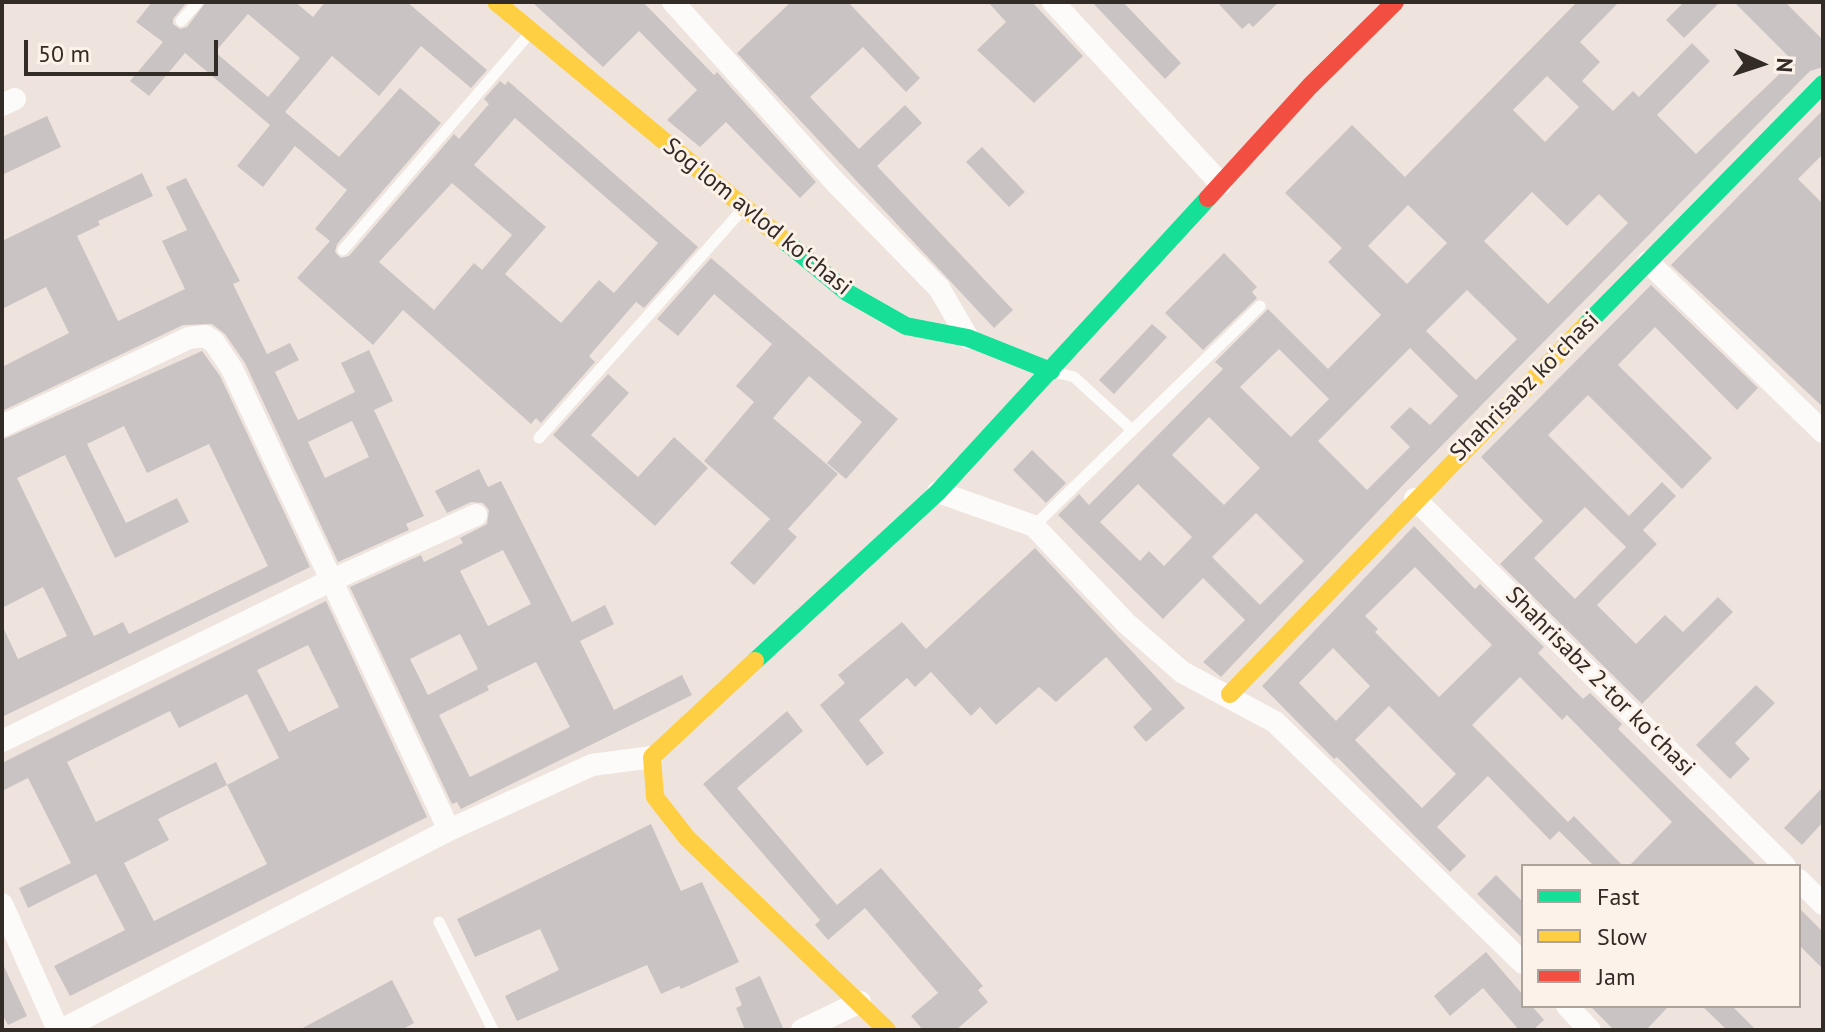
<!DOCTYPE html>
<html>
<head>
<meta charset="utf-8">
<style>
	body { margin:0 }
	#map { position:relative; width:1825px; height:1032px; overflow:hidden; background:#eee4dd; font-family:"PT Sans",sans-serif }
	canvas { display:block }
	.frame { position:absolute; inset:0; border:4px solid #322b26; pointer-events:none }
	.legend { position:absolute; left:1521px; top:864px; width:280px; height:144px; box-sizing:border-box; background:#fdf2ea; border:2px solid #aca29c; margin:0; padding:10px 14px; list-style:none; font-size:24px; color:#322b26 }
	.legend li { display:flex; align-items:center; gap:16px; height:40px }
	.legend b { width:40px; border:2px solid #aca29c }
	.north { position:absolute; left:1721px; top:24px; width:80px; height:80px; -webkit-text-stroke:6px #fdf2ea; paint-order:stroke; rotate:93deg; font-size:22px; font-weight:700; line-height:32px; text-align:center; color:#322b26 }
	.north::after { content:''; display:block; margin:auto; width:28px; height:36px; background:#322b26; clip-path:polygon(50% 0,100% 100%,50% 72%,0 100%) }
	.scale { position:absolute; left:24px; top:40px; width:194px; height:36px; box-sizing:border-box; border:4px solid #322b26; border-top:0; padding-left:10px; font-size:24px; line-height:28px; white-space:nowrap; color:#322b26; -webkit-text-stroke:6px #fdf2ea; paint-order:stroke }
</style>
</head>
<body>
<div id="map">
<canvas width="1825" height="1032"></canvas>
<div class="frame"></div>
<ul class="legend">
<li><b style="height:10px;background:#16e098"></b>Fast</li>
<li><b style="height:10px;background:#ffcf43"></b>Slow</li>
<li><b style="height:10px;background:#f24e42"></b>Jam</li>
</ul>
<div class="north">N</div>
<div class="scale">50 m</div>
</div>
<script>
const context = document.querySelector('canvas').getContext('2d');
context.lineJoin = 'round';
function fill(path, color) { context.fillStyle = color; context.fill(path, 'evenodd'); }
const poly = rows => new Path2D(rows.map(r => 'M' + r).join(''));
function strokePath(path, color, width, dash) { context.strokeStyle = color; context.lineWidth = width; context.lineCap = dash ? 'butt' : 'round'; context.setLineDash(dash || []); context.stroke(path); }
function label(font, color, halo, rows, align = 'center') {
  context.font = font + ' "PT Sans",sans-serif'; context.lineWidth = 6; context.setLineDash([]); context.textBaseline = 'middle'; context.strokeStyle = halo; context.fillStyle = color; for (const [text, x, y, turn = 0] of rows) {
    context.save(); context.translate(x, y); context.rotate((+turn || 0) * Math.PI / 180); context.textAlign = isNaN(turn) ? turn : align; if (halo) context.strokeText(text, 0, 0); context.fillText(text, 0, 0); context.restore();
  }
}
fill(poly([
	[152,2,187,2,173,19,173,24,180,29,187,27,206,2,295,2,313,17,325,2,407,2,487,70,471,88,421,46,379,96,332,56,285,112,339,157,400,88,441,123,337,244,335,252,341,258,349,256,454,134,459,139,489,104,484,99,500,81,505,85,508,81,698,247,644,308,636,302,589,356,595,362,541,423,536,418,531,424,403,310,373,345,297,278,330,241,315,229,347,190,295,146,263,187,237,166,270,125,185,53,149,96,130,81,163,42,136,22],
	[248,14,300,58,268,97,215,52],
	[515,118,658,243,614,293,599,280,561,323,505,274,546,227,474,165],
	[452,183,512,235,482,270,474,263,434,310,379,262],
	[532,2,643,2,714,75,717,72,816,182,800,198,726,122,700,147,667,120,697,90,639,31,603,67],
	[791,2,848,2,920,78,906,92,863,47,810,97,859,149,905,105,922,123,877,166,1013,310,994,328,737,53],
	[988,2,1032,2,1083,56,1034,103,977,50,1006,22],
	[1092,2,1123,2,1181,63,1165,79],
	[1217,2,1279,2,1253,27,1249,23,1242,29],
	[1577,2,1619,2,1580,42,1600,62,1582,81,1613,111,1633,91,1639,97,1692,43,1710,61,1657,115,1696,154,1793,61,1734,2,1785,2,1823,40,1823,67,1810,71,1402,486,1221,677,1203,662,1245,620,1203,578,1163,619,1058,515,1079,494,1089,505,1223,369,1215,362,1268,309,1328,369,1381,315,1328,262,1342,248,1285,193,1352,125,1405,177],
	[1547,76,1579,107,1545,142,1513,110],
	[1532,192,1567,226,1599,194,1628,223,1548,304,1484,241],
	[1408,205,1447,243,1407,284,1368,246],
	[1467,290,1517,339,1476,380,1426,331],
	[1410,348,1458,396,1430,425,1410,407,1390,427,1410,447,1367,490,1318,441],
	[1279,349,1329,399,1291,437,1240,387],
	[1209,417,1260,468,1224,505,1172,455],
	[1138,484,1192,537,1164,566,1149,551,1140,561,1100,522],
	[1256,513,1304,561,1260,605,1212,557],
	[1684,2,1720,2,1684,38,1666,20],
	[1823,110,1823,154,1798,179,1823,204,1823,407,1671,265],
	[47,116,61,147,2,175,2,137],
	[982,147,1025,192,1009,207,966,162],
	[142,173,153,196,98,221,100,225,77,236,118,321,185,289,162,241,187,230,166,187,186,178,240,281,233,284,267,354,290,343,299,360,275,372,298,420,355,392,341,363,369,350,393,401,374,410,424,516,406,524,409,530,338,562,245,363,225,334,212,324,183,325,2,411,2,367,69,333,46,287,2,309,2,241],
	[352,421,369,457,325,478,308,442],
	[1224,253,1257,287,1252,292,1257,298,1203,350,1165,313],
	[711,258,898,419,846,479,827,463,862,422,809,376,773,418,838,474,788,529,797,537,754,585,730,563,770,519,704,461,754,402,736,386,772,344,714,294,678,336,657,319],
	[1651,285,1758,388,1737,410,1655,327,1618,365,1712,458,1682,489,1588,395,1548,435,1629,516,1662,482,1676,496,1643,530,1657,544,1597,605,1636,644,1665,615,1683,632,1718,597,1733,612,1642,704,1500,564,1543,521,1481,457],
	[1585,507,1626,547,1575,599,1534,558],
	[1152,324,1167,337,1114,394,1099,380],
	[202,351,220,376,310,567,2,717,2,625,18,659,67,636,43,587,2,608,2,440],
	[124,426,147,473,209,444,268,566,129,634,123,622,94,636,17,478,65,455,115,558,189,522,177,498,126,523,87,444],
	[608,374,629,393,591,435,638,477,674,437,708,468,655,526,553,435],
	[1032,450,1066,483,1046,503,1013,470],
	[479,469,488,487,501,481,572,622,605,605,614,624,580,641,614,710,682,675,692,695,461,809,457,802,452,804,350,587,421,555,424,562,463,543,460,538,487,524,489,510,483,503,471,502,447,513,435,491],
	[503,550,531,604,488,626,460,571],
	[460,634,478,669,428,695,410,659],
	[536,662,570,727,470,777,439,715,489,690,478,669,487,686],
	[1414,526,1475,589,1480,584,1544,647,1538,653,1583,699,1590,693,1622,724,1618,729,1757,866,1629,866,1672,822,1567,715,1562,720,1520,677,1472,725,1568,822,1574,816,1623,866,1594,866,1559,831,1550,840,1488,776,1437,827,1466,856,1450,872,1337,757,1334,759,1262,686],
	[1415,567,1492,645,1439,697,1375,632,1378,629,1365,616],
	[1333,648,1370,686,1336,721,1299,683],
	[1389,706,1456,774,1422,808,1355,740],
	[1035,548,1185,708,1146,742,1133,727,1152,709,1106,657,1056,702,1039,687,996,725,980,707,971,716,931,672,915,687,907,678,859,720,884,753,867,766,820,705,845,683,838,675,902,622,926,649],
	[326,601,427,817,70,996,54,966,125,930,96,874,28,908,19,888,71,863,28,778,2,791,2,763],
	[308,645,339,707,289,732,257,670],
	[247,694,279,758,227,785,216,762,96,822,67,762,170,711,179,728],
	[227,785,267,864,154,921,124,863,169,840,158,819],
	[1756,685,1775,703,1735,743,1750,759,1730,779,1696,745],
	[787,711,803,731,737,788,837,905,881,868,983,986,978,990,988,1002,956,1030,923,1030,911,1016,938,993,865,908,828,940,815,925,820,920,703,784],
	[1823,787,1823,822,1802,845,1784,828],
	[651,824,681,891,702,882,739,962,681,989,679,986,661,994,647,965,517,1021,505,996,559,970,540,929,475,957,457,919],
	[1496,875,1523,902,1523,939,1477,894],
	[1799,908,1823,932,1823,969,1799,945],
	[1486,952,1523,995,1523,1006,1532,1006,1544,1020,1533,1030,1519,1030,1483,988,1450,1016,1434,996],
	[2,962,27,1016,8,1025,2,1014],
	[760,976,784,1030,745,1030,736,1008,742,1005,735,988],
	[392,980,414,1023,401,1030,299,1030],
	[1590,1006,1669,1006,1646,1030,1614,1030],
	[1702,1006,1732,1006,1756,1030,1727,1030]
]), '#cac3c3');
strokePath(poly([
	[181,21,198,2],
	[343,250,530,33],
	[1051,371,1074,377,1132,430],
	[539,438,743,209],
	[1034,526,1260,306],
	[439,922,493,1030]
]), '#fcfbfa', 11);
strokePath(poly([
	[673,2,836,183,939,288,968,338],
	[1053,2,1221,184],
	[2,105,15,99],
	[1648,262,1823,432],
	[2,426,189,338,205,336,214,342,232,369,449,830],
	[938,492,1034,526,1126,623,1182,672,1275,722,1523,963],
	[1415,499,1785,866],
	[2,741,330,581,476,515],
	[1799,880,1823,904],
	[2,904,58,1030],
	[1567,1006,1590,1030],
	[61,1030,449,830,592,765,652,757],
	[802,1030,860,1002]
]), '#fcfbfa', 22);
strokePath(poly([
	[785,241,848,293,906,326,968,338,1051,371],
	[1585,326,1823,84],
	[755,661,938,492,1208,198]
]), '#16e098', 18);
strokePath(poly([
	[496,2,785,241],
	[755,661,652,757,655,797,687,838,887,1030],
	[1230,694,1585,326]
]), '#ffcf43', 18);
strokePath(poly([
	[1208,198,1310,86,1395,2]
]), '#f24e42', 18);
label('24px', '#322b26', '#fdf2ea', [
	["Sogʻlom avlod koʻchasi",757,217,39],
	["Shahrisabz koʻchasi",1525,387,-45],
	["Shahrisabz 2-tor koʻchasi",1600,682,45]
]);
</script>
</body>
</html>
